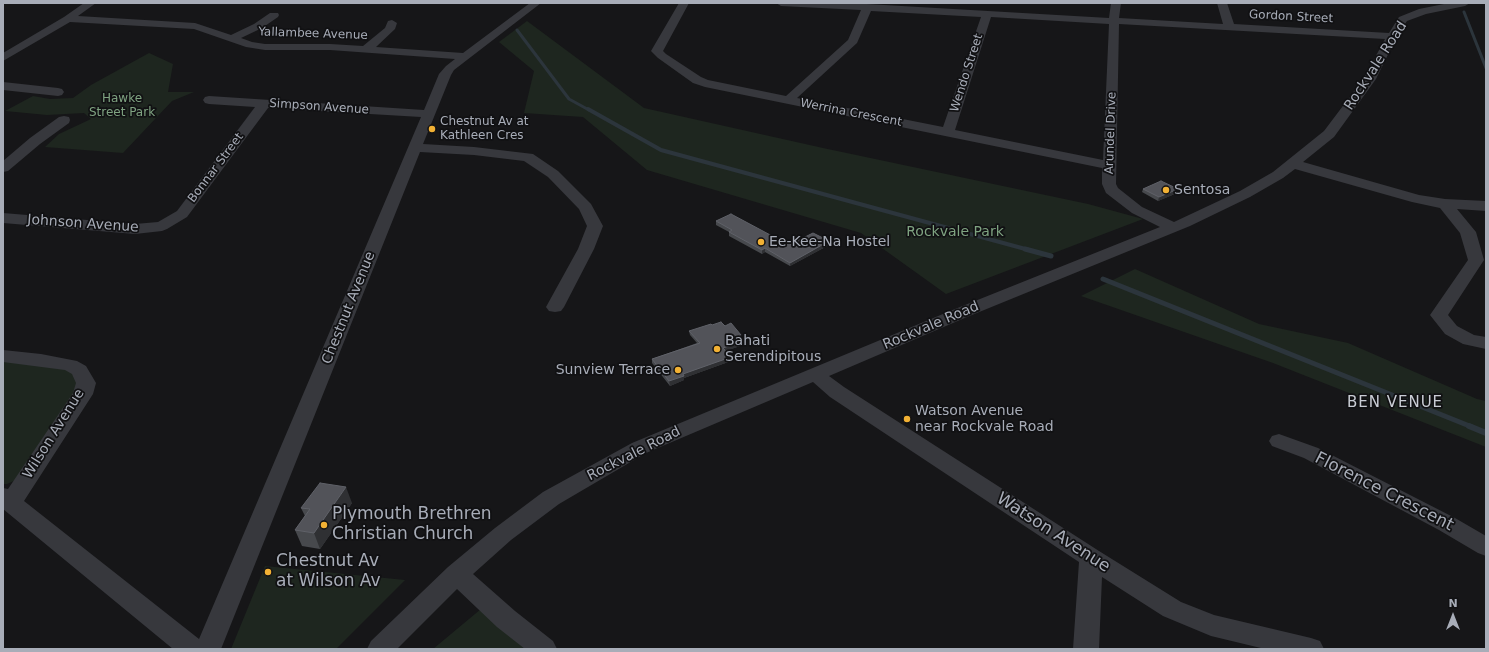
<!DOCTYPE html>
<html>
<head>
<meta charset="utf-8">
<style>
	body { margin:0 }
	#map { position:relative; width:1489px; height:652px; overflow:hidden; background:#161618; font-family:"DejaVu Sans",sans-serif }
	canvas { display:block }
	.frame { position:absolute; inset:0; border:4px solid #a8adb8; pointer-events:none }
	.north { position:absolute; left:1433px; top:596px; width:40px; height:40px; -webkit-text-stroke:3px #111113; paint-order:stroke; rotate:0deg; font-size:11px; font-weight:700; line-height:16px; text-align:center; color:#a8adb8 }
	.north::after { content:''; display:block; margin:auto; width:14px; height:18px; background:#a8adb8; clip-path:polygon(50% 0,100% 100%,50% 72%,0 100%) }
</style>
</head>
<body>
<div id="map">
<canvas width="1489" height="652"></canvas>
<div class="frame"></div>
<div class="north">N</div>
</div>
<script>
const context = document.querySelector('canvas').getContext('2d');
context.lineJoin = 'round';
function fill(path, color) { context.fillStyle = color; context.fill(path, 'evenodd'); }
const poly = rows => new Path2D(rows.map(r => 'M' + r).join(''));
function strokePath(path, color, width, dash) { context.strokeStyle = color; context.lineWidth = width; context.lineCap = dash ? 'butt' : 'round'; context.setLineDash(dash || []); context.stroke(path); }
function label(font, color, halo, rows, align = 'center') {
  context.font = font + ' "DejaVu Sans",sans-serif'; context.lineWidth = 3.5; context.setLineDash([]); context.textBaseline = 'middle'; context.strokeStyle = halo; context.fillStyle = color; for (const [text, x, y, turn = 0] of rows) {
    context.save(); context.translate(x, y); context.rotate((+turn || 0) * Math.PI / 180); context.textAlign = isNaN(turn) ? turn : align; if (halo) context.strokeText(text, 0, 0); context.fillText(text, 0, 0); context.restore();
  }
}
fill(poly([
	[527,21,644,108,823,148,1088,204,1143,219,946,294,861,233,647,170,583,117,524,113,534,71,499,42],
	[149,53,173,64,168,92,194,92,172,101,123,153,45,147,59,134,91,119,84,113,47,115,5,111,33,96,50,99,73,98,91,85],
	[1135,269,1259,324,1348,343,1477,399,1486,401,1486,447,1273,363,1081,296],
	[3,361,62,368,76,374,80,385,16,480,7,484,3,484],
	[265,566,405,580,336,649,231,649],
	[481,609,529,649,433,649]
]), '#1e261f');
strokePath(poly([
	[1464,12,1486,68],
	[517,30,569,99,589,110]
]), '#2c353c', 3);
strokePath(poly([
	[588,109,661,150,1029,250]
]), '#2c353c', 4);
strokePath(poly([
	[1025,249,1051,256],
	[1103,279,1472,427]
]), '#2c353c', 5);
strokePath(poly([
	[1469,426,1486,433]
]), '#2c353c', 6);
fill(poly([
	[84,3,96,3,78,16,195,23,231,35,254,24,270,13,278,13,279,15,278,17,262,28,241,38,252,42,265,44,330,44,363,46,385,28,388,21,392,20,397,23,395,29,376,47,463,53,530,3,541,3,454,70,451,75,423,144,474,147,533,154,558,171,591,204,603,226,594,249,564,307,561,311,555,312,549,311,546,307,578,249,587,226,579,209,548,177,524,161,474,155,420,152,221,649,173,649,3,509,3,488,8,489,73,393,76,383,72,374,65,370,3,362,3,350,41,354,77,361,86,366,96,383,93,394,24,501,199,639,421,117,268,108,187,217,167,229,162,231,135,234,3,223,3,213,135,224,158,222,177,211,255,107,209,104,205,103,203,100,205,97,209,96,424,110,439,74,446,66,455,59,330,50,265,50,246,47,194,29,70,22,3,61,3,53,64,17,84,3],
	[679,3,689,3,663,51,666,54,701,77,708,80,786,96,848,40,861,10,781,6,776,3,867,4,1109,18,1111,3,1121,3,1119,18,1223,24,1217,3,1227,3,1234,24,1389,33,1399,17,1419,9,1449,3,1470,3,1465,6,1426,14,1407,21,1397,36,1376,79,1334,137,1303,162,1419,195,1445,199,1486,201,1486,211,1457,209,1476,232,1484,260,1448,315,1457,326,1474,335,1486,337,1486,349,1463,344,1445,334,1430,315,1468,260,1460,233,1440,208,1412,202,1295,169,1283,178,1250,197,1190,226,967,317,829,376,844,387,1099,551,1181,602,1214,615,1311,638,1320,641,1324,649,1265,649,1211,636,1163,616,1102,577,1099,649,1073,649,1079,562,830,397,813,382,646,453,559,504,511,540,473,574,515,611,553,641,557,649,525,649,497,627,457,589,397,649,367,649,371,641,448,567,495,528,543,492,632,443,955,309,1160,227,1132,213,1106,193,1102,184,1102,168,705,87,693,83,658,58,651,51,679,3],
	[871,11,981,17,943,127,797,98,857,43,871,11],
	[991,17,1109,24,1103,160,955,130,991,17],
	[1119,24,1385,39,1364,78,1324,131,1273,172,1240,191,1174,222,1142,207,1118,188,1116,184,1119,24],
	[3,82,58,88,62,89,64,92,62,95,58,96,3,90,3,82],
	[64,116,69,117,70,120,69,123,40,144,8,171,3,172,3,161,30,138,59,117,64,116],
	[1279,434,1318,448,1455,518,1486,536,1486,556,1478,553,1439,530,1304,458,1272,446,1269,441,1272,436,1279,434]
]), '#37383d');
fill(poly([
	[1143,189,1177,193,1158,201,1142,192],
	[716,221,789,245,829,241,829,245,790,266,765,252,762,254,729,236,729,232,716,225],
	[712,325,725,326,742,339,738,340,740,346,725,351,731,361,684,378,684,380,670,386,652,363,652,359,697,343,690,335,689,331],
	[352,503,320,549,302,546,295,530,305,516,301,508]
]), '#47494d');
fill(poly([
	[1178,189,1177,193,1158,201,1159,197],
	[829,241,829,245,790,266,790,263],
	[765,248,765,252,762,254,762,250],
	[741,335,742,339,735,341,735,337],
	[740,342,740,346,723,352,723,348],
	[731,357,731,361,684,378,684,380,670,386,669,381,683,374],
	[346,487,352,503,320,549,314,533]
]), '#2f3033');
const building = poly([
	[1161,181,1178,189,1159,197,1143,189,1161,181],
	[731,214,789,245,813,233,829,241,790,263,765,248,762,250,729,232,732,230,716,221,731,214],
	[721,322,725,326,731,323,741,335,735,337,740,342,723,348,731,357,683,374,684,376,669,381,652,359,700,343,689,331,711,324,712,325,721,322],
	[320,483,346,487,314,533,295,530,310,509,301,508,320,483]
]);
fill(building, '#525359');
strokePath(building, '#5f6168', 1);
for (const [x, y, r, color] of [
	[432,129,4,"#f2b134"],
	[1166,190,4,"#f2b134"],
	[761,242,4,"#f2b134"],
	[717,349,4,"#f2b134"],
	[678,370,4,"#f2b134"],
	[907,419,4,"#f2b134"],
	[324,525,4,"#f2b134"],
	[268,572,4,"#f2b134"]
]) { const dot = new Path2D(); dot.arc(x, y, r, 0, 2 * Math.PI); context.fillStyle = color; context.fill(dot); strokePath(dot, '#111113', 1.5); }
label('12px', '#a8adb8', '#111113', [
	["Gordon Street",1291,17,3],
	["Yallambee Avenue",313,34,2],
	["Wendo Street",967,73,-72],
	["Simpson Avenue",319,107,4],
	["Werrina Crescent",851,113,11],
	["Arundel Drive",1111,133,-88],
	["Bonnar Street",216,168,-53]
]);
label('12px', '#7fa381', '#111113', [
	["Hawke",122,99],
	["Street Park",122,113]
]);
label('12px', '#a8adb8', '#111113', [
	["Chestnut Av at",440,122],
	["Kathleen Cres",440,136]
], 'left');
label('14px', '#a8adb8', '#111113', [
	["Rockvale Road",1376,66,-57],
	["Johnson Avenue",83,224,4],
	["Chestnut Avenue",349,308,-68],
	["Rockvale Road",931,326,-23],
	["Wilson Avenue",54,434,-58],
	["Rockvale Road",634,454,-27]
]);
label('14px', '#a8adb8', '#111113', [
	["Sentosa",1174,190],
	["Ee-Kee-Na Hostel",769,242],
	["Bahati",725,341],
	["Serendipitous",725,357],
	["Sunview Terrace",670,370,"right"],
	["Watson Avenue",915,411],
	["near Rockvale Road",915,427]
], 'left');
label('14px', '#7fa381', '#111113', [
	["Rockvale Park",955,232]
]);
context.letterSpacing = '1px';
label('15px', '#c9ccd4', '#111113', [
	["BEN VENUE",1395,403]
]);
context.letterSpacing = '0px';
label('17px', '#a8adb8', '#111113', [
	["Florence Crescent",1384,492,27],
	["Watson Avenue",1053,533,33]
]);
label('17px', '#a8adb8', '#111113', [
	["Plymouth Brethren",332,515],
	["Christian Church",332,535],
	["Chestnut Av",276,562],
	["at Wilson Av",276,582]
], 'left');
</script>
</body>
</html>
